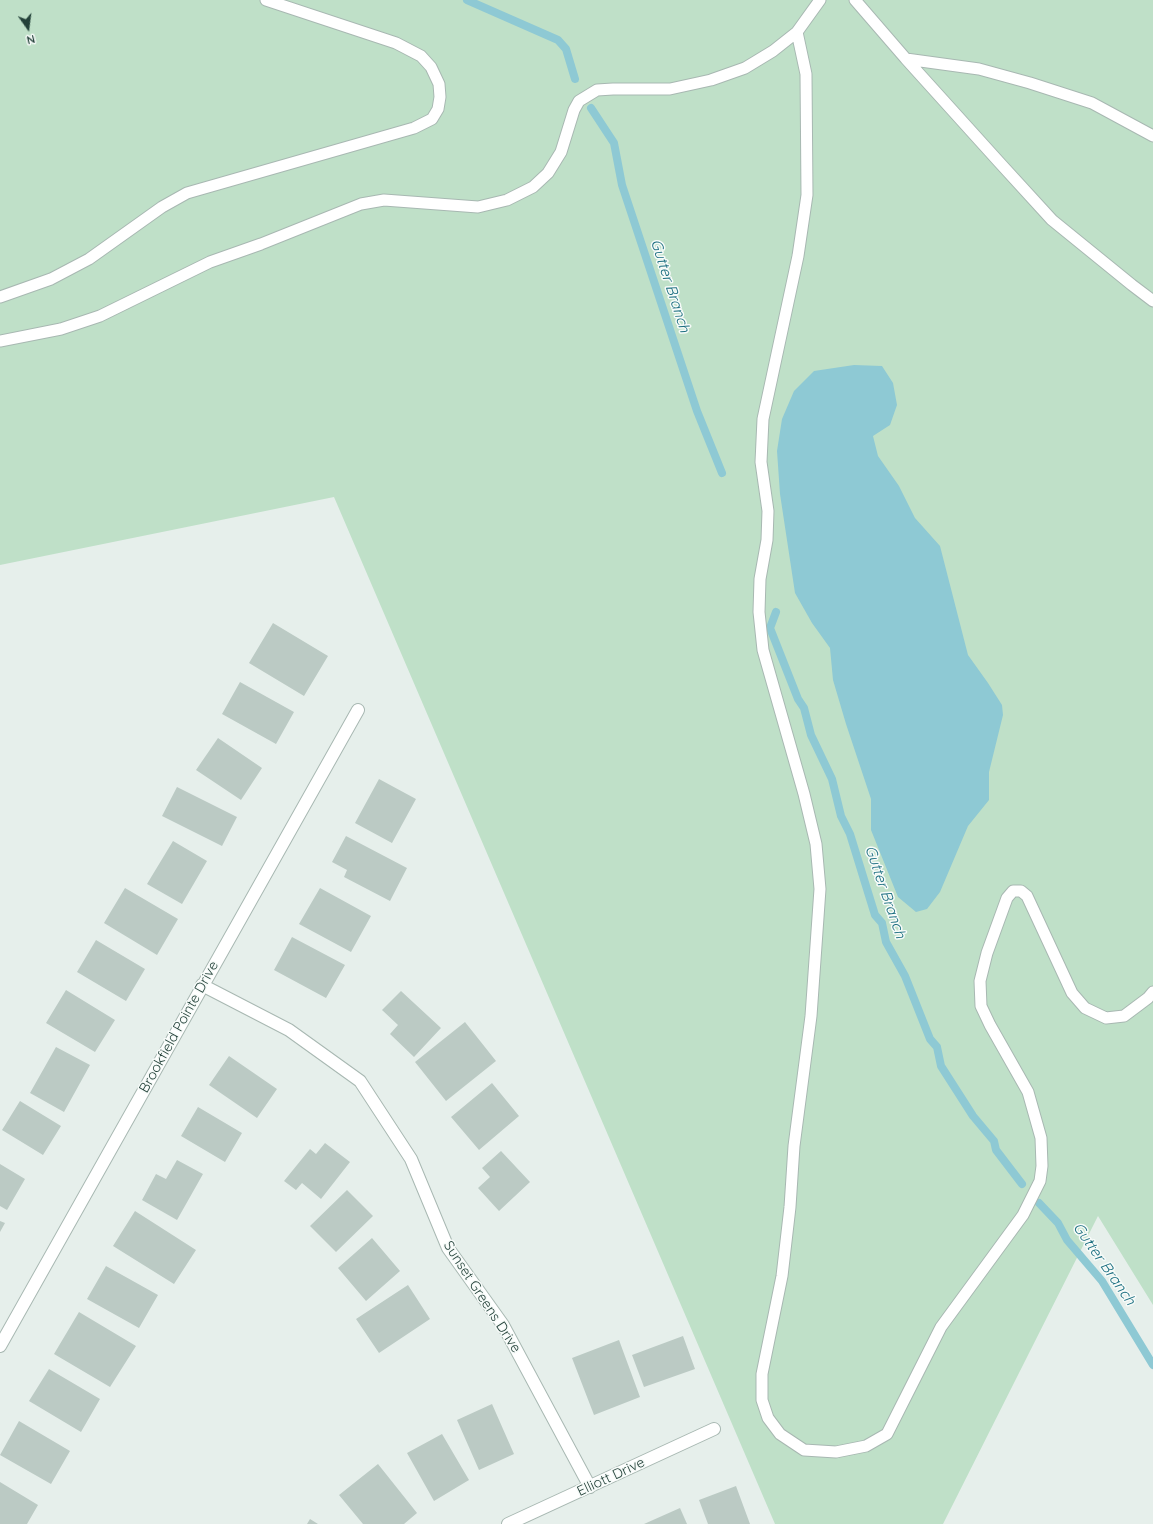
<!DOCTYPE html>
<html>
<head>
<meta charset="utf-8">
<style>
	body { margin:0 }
	#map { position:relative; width:1153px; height:1524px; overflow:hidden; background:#e6efeb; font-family:Quicksand,sans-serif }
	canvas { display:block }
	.north { position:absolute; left:8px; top:8px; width:40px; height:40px; -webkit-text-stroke:3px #f7fbf9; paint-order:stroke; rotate:166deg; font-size:11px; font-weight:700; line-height:16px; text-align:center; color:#24423a }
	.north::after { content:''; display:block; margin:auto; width:14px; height:18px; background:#24423a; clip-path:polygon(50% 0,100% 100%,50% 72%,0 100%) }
</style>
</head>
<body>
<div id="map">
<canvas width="1153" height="1524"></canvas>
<div class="north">N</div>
</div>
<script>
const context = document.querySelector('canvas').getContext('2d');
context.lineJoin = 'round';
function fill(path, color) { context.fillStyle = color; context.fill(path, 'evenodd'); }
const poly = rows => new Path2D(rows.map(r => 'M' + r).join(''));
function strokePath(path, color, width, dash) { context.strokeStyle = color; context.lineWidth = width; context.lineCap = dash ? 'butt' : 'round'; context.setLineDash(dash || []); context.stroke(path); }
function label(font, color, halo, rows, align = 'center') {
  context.font = font + ' Quicksand,sans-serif'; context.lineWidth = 3; context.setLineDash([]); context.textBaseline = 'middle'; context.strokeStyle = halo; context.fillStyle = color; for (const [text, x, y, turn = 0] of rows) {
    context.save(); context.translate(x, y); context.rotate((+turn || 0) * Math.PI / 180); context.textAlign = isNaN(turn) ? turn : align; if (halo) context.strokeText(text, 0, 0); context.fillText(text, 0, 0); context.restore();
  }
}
fill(poly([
	[0,0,1153,0,1153,1305,1098,1216,943,1524,775,1524,334,497,0,565]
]), '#bfe0c8');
fill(poly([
	[854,365,882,366,893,383,897,405,890,425,873,436,878,456,899,486,915,518,940,546,968,655,988,683,1002,705,1003,715,989,772,989,800,968,826,940,892,927,909,916,912,898,897,871,830,871,799,846,724,833,680,830,648,812,623,795,593,780,494,777,451,782,419,794,391,814,371]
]), '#8ec9d4');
strokePath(poly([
	[467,0,558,40,566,49,575,79],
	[591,108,614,143,622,185,697,411,722,473],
	[776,612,770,628,798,699,804,708,811,735,832,779,841,816,850,834,875,915,882,923,886,942,905,976,930,1039,937,1047,941,1066,973,1116,994,1141,996,1150,1022,1184],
	[1039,1203,1058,1223,1067,1240,1102,1281,1153,1365]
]), '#8ec9d4', 8);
fill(poly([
	[273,623,328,656,304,696,249,663],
	[240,682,294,712,276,744,222,714],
	[218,738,262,768,241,800,196,770],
	[379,779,416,799,392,843,355,823],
	[177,787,237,817,222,846,162,816],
	[346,836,407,868,390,901,344,877,347,870,332,862],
	[173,841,207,861,182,904,147,884],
	[125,888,178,919,157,955,104,923],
	[320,888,371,916,351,952,299,924],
	[292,937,345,965,326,998,274,970],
	[96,940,145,969,126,1001,77,972],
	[66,990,115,1020,95,1052,46,1023],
	[401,991,441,1028,414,1057,390,1034,398,1025,382,1010],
	[465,1022,496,1061,446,1101,415,1062],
	[56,1047,90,1065,64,1112,30,1093],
	[229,1056,277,1089,257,1118,209,1085],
	[492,1083,519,1116,479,1150,451,1117],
	[20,1101,61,1126,43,1155,2,1130],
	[198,1107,242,1133,225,1162,181,1136],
	[325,1143,350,1162,321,1199,302,1183,296,1190,284,1181,310,1149,316,1154],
	[501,1151,530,1182,499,1211,478,1188,490,1177,482,1168],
	[177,1160,203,1174,177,1220,142,1200,156,1174,166,1179],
	[0,1164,25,1179,7,1210,0,1206],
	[347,1190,373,1216,336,1252,310,1226],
	[135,1211,196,1250,174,1284,113,1246],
	[0,1221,5,1223,0,1232],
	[372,1238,400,1271,366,1301,338,1268],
	[106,1266,158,1295,139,1328,87,1299],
	[408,1285,430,1319,379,1353,356,1319],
	[79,1312,136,1346,110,1387,54,1354],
	[683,1336,695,1369,644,1387,632,1355],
	[619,1340,640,1397,594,1415,572,1358],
	[49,1369,100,1399,81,1432,29,1401],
	[492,1404,514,1454,479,1470,457,1420],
	[19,1421,70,1451,51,1484,0,1455],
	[442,1434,469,1480,434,1501,407,1453],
	[378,1464,417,1513,404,1524,363,1524,339,1495],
	[0,1482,38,1505,27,1524,0,1524],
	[736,1486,750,1524,708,1524,699,1500],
	[680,1508,687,1524,644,1524],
	[310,1519,318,1524,307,1524]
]), '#bbcac4');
const service = poly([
	[855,0,906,59,979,69,1030,83,1092,103,1153,136],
	[797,32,806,74,807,195,798,256,763,419,761,462,768,511,767,540,760,579,759,612,763,650,804,794,816,844,820,889,811,1016,794,1146,790,1207,782,1276,762,1374,762,1400,768,1418,780,1434,804,1450,836,1452,866,1446,887,1434,941,1327,1023,1215,1040,1181,1042,1166,1041,1138,1028,1092,990,1025,981,1006,980,981,987,953,1007,898,1013,891,1021,891,1027,896,1072,993,1085,1008,1106,1018,1124,1016,1148,998,1153,992],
	[906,59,999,162,1052,220,1132,285,1153,301],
	[0,297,51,279,89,259,162,207,187,193,414,128,432,119,438,109,440,97,439,84,431,67,421,56,396,43,266,0],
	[0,341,61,329,100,316,210,262,261,244,361,204,384,200,478,207,507,200,533,187,548,173,561,152,574,110,579,101,597,90,613,89,670,89,711,80,745,68,773,51,797,32,820,0]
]);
const minor = poly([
	[202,985,289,1030,360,1081,411,1159,448,1248,503,1325,590,1487],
	[0,1346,358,710],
	[508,1524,714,1429]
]);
strokePath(service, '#a8b8b2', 13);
strokePath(minor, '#a8b8b2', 14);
strokePath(service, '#fff', 11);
strokePath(minor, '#fff', 12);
label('14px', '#24423a', '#f7fbf9', [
	["Brookfield Pointe Drive",179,1027,-61],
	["Sunset Greens Drive",482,1297,57],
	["Elliott Drive",611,1477,-25]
]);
label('italic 15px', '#1c6f80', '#f7fbf9', [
	["Gutter Branch",670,286,72],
	["Gutter Branch",885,892,71],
	["Gutter Branch",1104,1264,55]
]);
</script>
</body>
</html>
